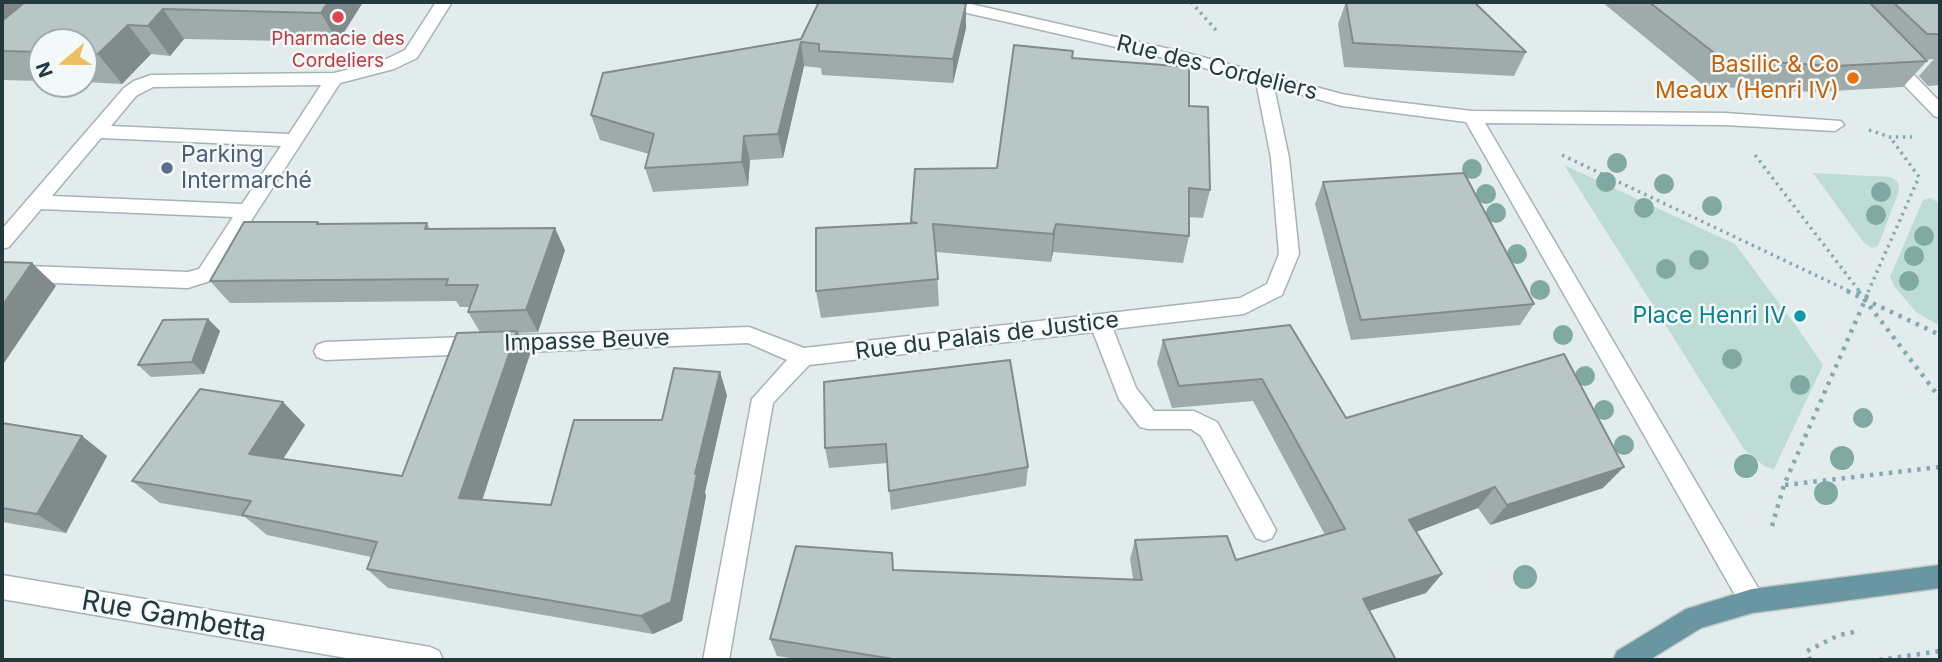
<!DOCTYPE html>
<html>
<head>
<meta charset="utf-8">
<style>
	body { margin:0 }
	#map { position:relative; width:1942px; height:662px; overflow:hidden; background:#e3ecec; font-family:Inter,sans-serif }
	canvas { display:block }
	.frame { position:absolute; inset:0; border:4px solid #23393d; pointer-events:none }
	.north { position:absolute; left:28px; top:28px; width:70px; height:70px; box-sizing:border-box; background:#f3f9f8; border:2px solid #a0acad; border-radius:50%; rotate:250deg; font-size:19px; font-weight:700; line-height:28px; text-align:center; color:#23393d }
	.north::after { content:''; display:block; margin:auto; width:24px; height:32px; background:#ecbf62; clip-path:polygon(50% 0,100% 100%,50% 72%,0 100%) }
</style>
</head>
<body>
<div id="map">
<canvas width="1942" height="662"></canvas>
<div class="frame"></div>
<div class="north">N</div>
</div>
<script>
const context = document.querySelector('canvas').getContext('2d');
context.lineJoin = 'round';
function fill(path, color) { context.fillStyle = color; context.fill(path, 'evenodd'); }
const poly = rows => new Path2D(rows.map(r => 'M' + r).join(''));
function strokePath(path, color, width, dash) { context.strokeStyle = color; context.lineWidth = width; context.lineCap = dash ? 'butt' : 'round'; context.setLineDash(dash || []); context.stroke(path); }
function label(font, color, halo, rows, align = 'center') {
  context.font = font + ' Inter,sans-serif'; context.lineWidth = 5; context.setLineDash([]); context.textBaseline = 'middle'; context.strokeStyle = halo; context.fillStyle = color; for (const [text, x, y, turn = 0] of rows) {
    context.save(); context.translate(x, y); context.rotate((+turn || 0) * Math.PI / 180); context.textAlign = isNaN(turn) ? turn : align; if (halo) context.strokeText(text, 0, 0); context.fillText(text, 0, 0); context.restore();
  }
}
fill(poly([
	[1564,165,1735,244,1799,330,1823,365,1774,469,1764,466,1744,449],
	[1813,173,1891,177,1898,182,1899,191,1878,246,1872,248,1864,243],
	[1930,198,1940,203,1940,326,1916,312,1894,286,1890,277,1923,200]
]), '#bddcd3');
const minor = poly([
	[436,2,452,2,417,58,394,69,340,83,213,280,188,288,2,281,2,265,188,272,199,269,233,217,41,209,9,247,2,249,2,229,124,88,134,81,151,75,334,73,382,61,405,50,436,2],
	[321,85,289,134,111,126,136,96,153,87,321,85],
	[101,138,281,146,242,204,52,196,101,138],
	[933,2,962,2,1187,53,1342,94,1371,99,1472,111,1725,113,1841,121,1844,125,1835,131,1725,125,1485,123,1761,593,1765,601,1761,609,1752,613,1743,609,1466,122,1342,106,1274,87,1289,158,1299,254,1282,295,1244,314,1113,329,1136,388,1154,411,1194,411,1217,422,1276,530,1272,538,1264,541,1256,538,1201,436,1191,429,1148,429,1140,427,1119,399,1093,332,809,365,773,403,729,660,703,660,752,399,787,360,748,343,325,360,317,357,314,351,317,345,325,342,749,327,804,348,1240,298,1267,284,1279,254,1271,158,1256,82,1186,63,941,7,933,2],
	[1889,54,1895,55,1940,102,1940,118,1934,116,1883,63,1881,59,1889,54],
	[2,575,430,647,439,651,443,660,358,660,2,599,2,575]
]);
const major = poly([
	[1940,565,1940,588,1752,613,1701,628,1649,660,1613,660,1617,651,1686,609,1752,589,1940,565]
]);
strokePath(minor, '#a6b3b4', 3);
strokePath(major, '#c1c8c9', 3);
strokePath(poly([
	[1191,2,1216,30],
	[1869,130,1890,137,1912,137],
	[1562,155,1851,292],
	[1755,155,1860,292],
	[1868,292,1919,177,1890,137]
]), '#85a9ae', 3.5, [2.5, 4.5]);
strokePath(poly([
	[1847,291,1940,335],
	[1858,291,1940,398],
	[1785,485,1940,467],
	[1772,526,1784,485,1869,291],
	[1810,660,1807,651,1839,635,1860,631],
	[1879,660,1940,651]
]), '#85a9ae', 4.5, [3.5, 6]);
fill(minor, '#fff');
fill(major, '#6996a0');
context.fillStyle = '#80a9a2';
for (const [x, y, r] of [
	[1617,163,10],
	[1472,169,10],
	[1606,182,10],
	[1664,184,10],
	[1881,192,10],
	[1486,194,10],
	[1712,206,10],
	[1644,208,10],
	[1496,213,10],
	[1876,215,10],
	[1924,236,10],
	[1517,254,10],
	[1914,256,10],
	[1699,260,10],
	[1666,269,10],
	[1909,281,10],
	[1540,290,10],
	[1563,335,10],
	[1732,359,10],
	[1585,376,10],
	[1800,385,10],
	[1604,410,10],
	[1863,418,10],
	[1624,445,10],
	[1842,458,12],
	[1746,466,12],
	[1826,493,12],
	[1525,577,12]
]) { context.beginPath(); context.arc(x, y, r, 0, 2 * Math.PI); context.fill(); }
fill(poly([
	[2,2,363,2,338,42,184,39,170,56,151,54,122,84,84,82,84,42,42,42,42,81,2,80],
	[1346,2,1526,52,1514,76,1344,67,1338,24],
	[1602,2,1940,2,1940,85,1928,86,1919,76,1934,59,1925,60,1927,61,1903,87,1815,92,1704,86],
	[966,28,953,83,822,75,821,68,804,66,783,158,750,160,748,186,653,192,645,168,649,154,600,140,591,115,801,39],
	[1072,58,1189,106,1210,190,1203,218,1189,217,1189,236,1183,263,1053,252,1051,262,936,252,939,306,821,318,816,291,997,168],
	[1323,182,1534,304,1520,325,1351,340,1315,204],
	[318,222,320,224,427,223,430,229,565,250,538,332,518,333,530,354,482,500,551,505,662,420,727,395,705,492,706,496,682,621,653,634,388,588,367,569,371,557,267,535,245,517,160,503,132,481,283,402,305,425,283,459,402,476,480,332,468,312,470,307,460,307,456,301,230,303,210,281],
	[208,319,220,331,204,374,151,377,138,365],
	[1290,325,1346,418,1603,488,1490,525,1478,508,1416,532,1426,593,1369,611,1396,660,803,660,777,656,770,639,894,570,1133,579,1130,559,1135,540,1236,560,1325,535,1253,401,1172,408,1157,363,1163,340],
	[824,382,1028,467,1026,486,891,510,887,463,829,468,825,448],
	[2,423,82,436,107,456,66,533,2,522]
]), '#9eabaa');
fill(poly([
	[2,2,57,2,2,49],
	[328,2,363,2,338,42,321,13],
	[966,4,966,28,953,83,953,59],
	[163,9,184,39,170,56,148,26],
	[128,25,151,54,122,84,98,54],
	[801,42,804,66,783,158,778,134],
	[744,136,750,160,748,186,742,162],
	[1056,224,1053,252,1051,262,1053,234],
	[555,228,565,250,538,332,526,310],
	[32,263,56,286,2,366,2,306],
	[208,319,220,331,204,374,192,362],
	[517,331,530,354,476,519,459,498],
	[720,372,727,395,705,492,706,496,682,621,653,634,641,616],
	[283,402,305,425,272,476,249,454],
	[82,436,107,456,66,533,37,514],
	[1624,467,1603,488,1490,525,1507,505],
	[1495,487,1478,508,1395,540,1409,520],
	[1442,574,1426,593,1349,617,1363,599]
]), '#818b8b');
const building = poly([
	[25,2,328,2,321,13,163,9,148,26,128,25,98,54,84,53,84,42,42,42,42,52,2,51,2,21,25,2],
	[819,2,957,2,966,4,953,59,819,51,819,44,801,42,778,134,744,136,742,162,645,168,654,134,591,115,603,73,801,39,819,2],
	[1346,2,1474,2,1526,52,1353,43,1346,2],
	[1649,2,1869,2,1927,61,1836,66,1722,59,1649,2],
	[1893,2,1940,2,1940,34,1927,34,1893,2],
	[1014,45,1073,51,1072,58,1189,67,1189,106,1208,107,1210,190,1189,188,1189,236,1056,224,1053,234,933,224,938,279,816,291,816,228,917,223,911,222,915,169,997,168,1014,45],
	[1464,173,1534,304,1361,320,1323,182,1464,173],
	[244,222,318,222,317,224,427,223,425,229,555,228,526,310,468,312,478,285,446,285,448,279,210,281,244,222],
	[2,262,32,263,2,306,2,262],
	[208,319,192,362,138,365,163,320,208,319],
	[1290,325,1346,418,1564,354,1624,467,1507,505,1495,487,1409,520,1442,574,1363,599,1396,660,899,660,770,639,796,546,892,553,893,570,1142,580,1135,540,1227,536,1236,560,1345,529,1262,379,1179,386,1163,340,1290,325],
	[517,331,459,498,551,505,574,420,662,420,674,368,720,372,695,474,697,474,671,602,641,616,367,569,377,542,242,515,251,501,132,481,200,389,283,402,249,454,402,476,457,333,517,331],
	[1010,360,1028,467,889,491,886,444,825,448,824,382,1010,360],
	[2,423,82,436,37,514,2,508,2,423]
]);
fill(building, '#b8c7c6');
strokePath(building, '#818b8b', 2);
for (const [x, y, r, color] of [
	[338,17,7,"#e0444e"],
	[1853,78,7,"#e8710a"],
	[167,168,7,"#5c6f8a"],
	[1800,316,7,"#0f9aa8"]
]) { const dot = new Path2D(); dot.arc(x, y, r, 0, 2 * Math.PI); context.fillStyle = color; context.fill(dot); strokePath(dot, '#f3f9f8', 2.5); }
label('19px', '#be3a42', '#f3f9f8', [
	["Pharmacie des",338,39],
	["Cordeliers",338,61]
]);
label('23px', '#c56008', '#f3f9f8', [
	["Basilic & Co",1839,65],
	["Meaux (Henri IV)",1839,91]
], 'right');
label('23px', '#23393d', '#f3f9f8', [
	["Rue des Cordeliers",1217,68,14],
	["Rue du Palais de Justice",987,336,-7],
	["Impasse Beuve",587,341,-2]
]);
label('23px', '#4e5e75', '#f3f9f8', [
	["Parking",181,155],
	["Intermarché",181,181]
], 'left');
label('23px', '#0d838f', '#f3f9f8', [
	["Place Henri IV",1786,316]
], 'right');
label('28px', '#23393d', '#f3f9f8', [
	["Rue Gambetta",174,617,10]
]);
</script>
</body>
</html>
